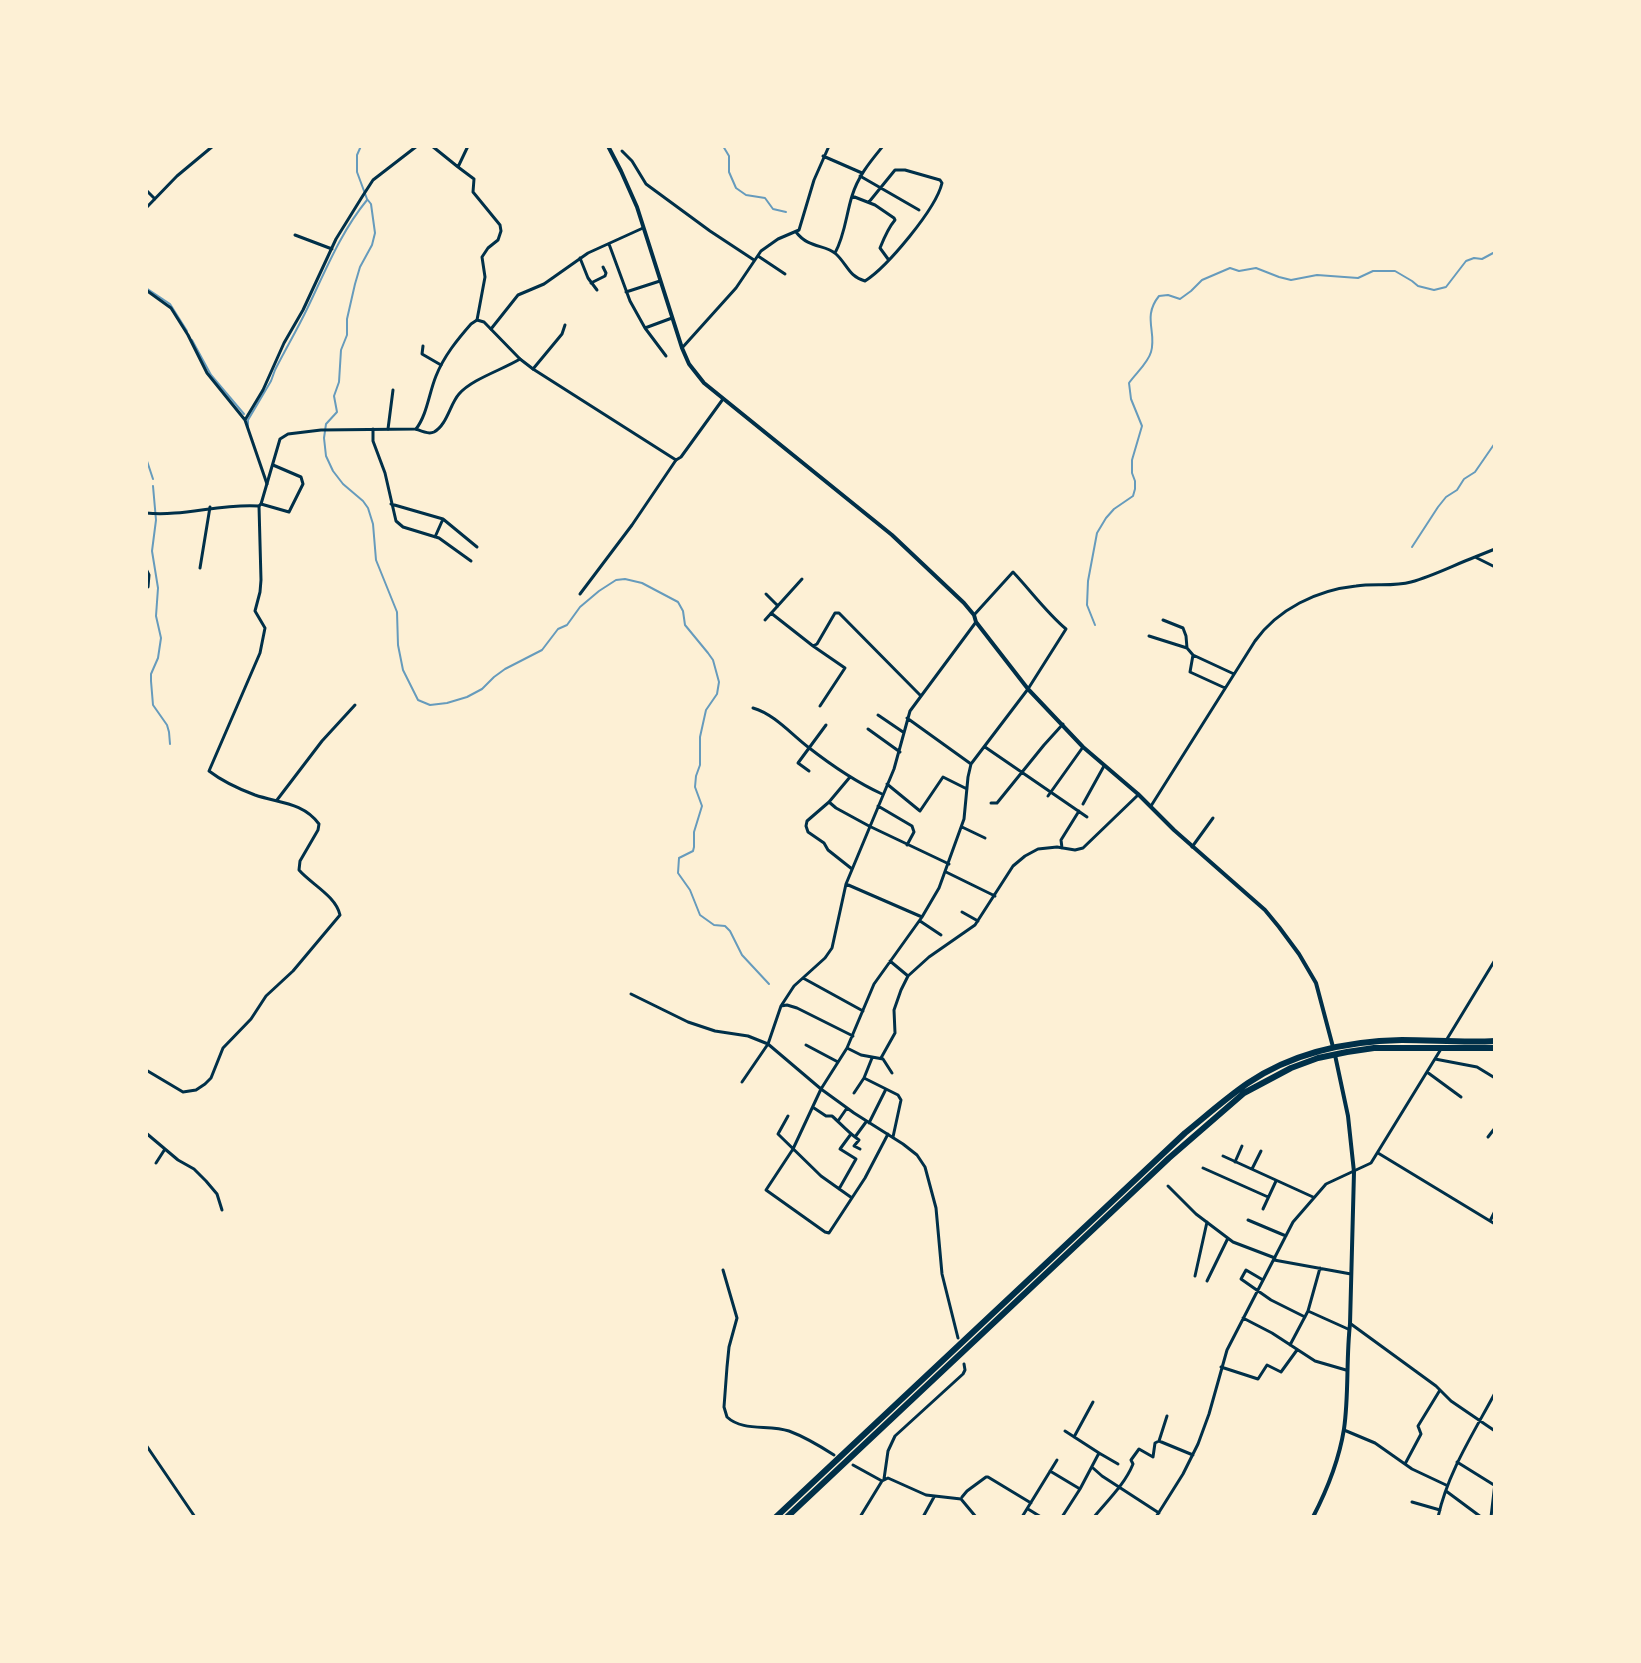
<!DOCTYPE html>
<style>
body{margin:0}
#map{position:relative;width:1641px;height:1663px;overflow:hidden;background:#fdf0d5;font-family:"Work Sans",sans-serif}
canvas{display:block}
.frame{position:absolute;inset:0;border:148px solid #fdf0d5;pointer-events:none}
</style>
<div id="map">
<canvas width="1641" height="1663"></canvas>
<div class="frame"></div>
</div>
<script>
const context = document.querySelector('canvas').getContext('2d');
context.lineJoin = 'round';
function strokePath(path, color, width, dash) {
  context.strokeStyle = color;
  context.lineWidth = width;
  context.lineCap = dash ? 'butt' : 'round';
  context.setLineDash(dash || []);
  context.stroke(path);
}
strokePath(new Path2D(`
 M361,146L357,155V172L367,199L371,204L375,233L372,245L360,267L355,284L347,319V335L341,350L339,382L334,396L337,412L326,424L324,438L326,456L333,471L343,484L363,501L368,508L373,524L376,560L397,612L398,645L403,670L418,700L430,705L447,703L467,697L482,689L494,677L505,669L542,650L558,629L567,625L580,607L599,591L616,580L625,579L642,583L678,602L683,611L685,625L708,653L713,660L719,682L717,694L706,710L700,737V765L696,776L695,787L702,806L694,832V847L693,851L679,858L678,873L690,890L700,915L714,925L725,926L730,931L742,955L769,984
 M723,146L729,156V172L736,188L746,195L765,198L773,209L786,212
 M146,288L170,304L187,331
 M192,340L211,375L244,414
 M248,427V420L271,381L275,370C285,350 297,330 307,309C325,272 340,233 367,200
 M146,458L153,479
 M153,486L156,520L152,551L158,588L156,616L161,638L158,658L151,674V681L153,705L167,725L169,732L170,744
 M1412,547L1438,507L1446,497L1457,490L1464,479L1475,472L1495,443
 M1095,625L1087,605L1088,581L1097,533L1106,518L1114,509L1133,496L1135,489V481L1132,473V460L1142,426L1131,399L1129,383C1136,373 1148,363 1151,352C1157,332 1142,317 1159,296L1168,295L1180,299L1191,291L1202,280L1230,268L1239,271L1256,268L1279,277L1291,280L1317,275L1358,278L1373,271H1395L1412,281L1418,286L1434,290L1446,287L1466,261L1474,258L1482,259L1495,252`), '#669bbc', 2);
strokePath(new Path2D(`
 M432,146L458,167
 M468,146L458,167L474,179L473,192L500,225L501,231L498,240L488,248L482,257L485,277L477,320
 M622,151L632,161L646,184L710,231L754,260
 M823,156L862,173
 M860,176L919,210
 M146,190L155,199
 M852,196L875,205L894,218L895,220C888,228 884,238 880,248L888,259
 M146,208L177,176L213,146
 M796,232C809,249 825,244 836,254C847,264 849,277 865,281C887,267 936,209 942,183L940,180L905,170H895L869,202
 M295,235L332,249
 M609,244L630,301L645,328L666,356
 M835,253C845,235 846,215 852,196C858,176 870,162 883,146
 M758,256L785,274
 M580,258L588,278L597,290
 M591,283L605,276L606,273L603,267
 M146,290L171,308L188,335L207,373L245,420L267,484
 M626,292L660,281
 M645,328L672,318
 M491,329L518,295L544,284L588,253L643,228
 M423,346L422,354L441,365
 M682,348L736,288L761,251L778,239L799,230L814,180L829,146
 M533,369L562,334L565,325
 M245,420L263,390L284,343L303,310L336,239L362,197L373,180L417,146
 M373,429V441L385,473L396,521L403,527L439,538L471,561
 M388,429L393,390
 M416,429C421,431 428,435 434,432C447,425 450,404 459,394C472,379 502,370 520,359
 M261,504L289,512L303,484L301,477L273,465
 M391,504L443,519L477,547
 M435,537L443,519
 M1475,557L1495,549
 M200,568L210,507
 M146,569L149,575L148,587
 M580,594L632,525L676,460
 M766,594L778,606
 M771,613L813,646L817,644L835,613H839L920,695
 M765,620L802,579
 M1163,620L1183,628L1186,636L1187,648
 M1149,636L1187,648L1193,655L1234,674
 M813,646L845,668L820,706
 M1193,655L1190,672L1225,688
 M753,708C774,714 791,734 808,747C831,765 856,782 882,794
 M878,715L903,732
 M907,718L971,764
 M868,729L900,752
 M985,747L1087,817
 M809,771L798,763L826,725
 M850,777L829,802L807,821L806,826L808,832L824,843L828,850L852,869
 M887,784L920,811L943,777L967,789
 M1048,796L1083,747
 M277,800L322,741L355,705
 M829,802L836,808L869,826L949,864
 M991,803H997L1044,745L1063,724
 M1083,804L1104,766
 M878,806L912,826L914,832L907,845
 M1151,806L1255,641C1278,609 1317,590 1356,586C1374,583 1393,587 1411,582C1433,576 1454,565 1475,557L1495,567
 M962,827L985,838
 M1192,847L1213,818
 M1062,848L1061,840L1079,811
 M946,872L995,896
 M846,884L922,917
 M962,912L978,921
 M920,921L941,935
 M890,961L908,976
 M803,978L863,1011
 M631,994L688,1022L715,1031L748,1036L768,1044L821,1089L854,1113L903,1144L917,1155L925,1167L936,1208L942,1274L958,1338
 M781,1006L794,986L825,958L832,948L846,884L894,769L910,711L976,622
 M1447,1039L1495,960
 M806,1045L838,1062
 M847,1048L861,1055L883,1059L892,1073
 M872,1058L864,1078L898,1095L901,1100L893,1137
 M881,1058L895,1033L894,1010L901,990L908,976L929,957L975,925L1013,866L1025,856L1038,849L1057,847L1075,850L1083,848L1138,795
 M1435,1059L1477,1067L1495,1078
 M146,1070L183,1092L196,1090L205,1084L211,1078L223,1048L251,1019L266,996L293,971L340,915C336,896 311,884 299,870L300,861L318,830L319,824C303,802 278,803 255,795C239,789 222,781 209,771L260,653L265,628L255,611L260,592L261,580L259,506
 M1427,1072L1461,1097
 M742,1082L768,1044L781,1006L787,1005L797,1008L853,1036
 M854,1093L864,1078
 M814,1108L826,1116H832C840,1123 846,1130 855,1137L866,1122
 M788,1116L778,1134L821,1176L852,1198
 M838,1121L847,1108
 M869,1123L886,1089
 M146,1133L178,1160L194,1169L206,1181L217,1194L222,1210
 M888,1134L865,1178L829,1233L825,1232L766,1190L793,1149L821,1089L847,1048L874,984L922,917L939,888L964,819L968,777L971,764L1028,689L1066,629C1046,612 1031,591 1013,572L974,615
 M855,1137L859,1140L854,1146L860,1149
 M1488,1137L1495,1128
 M1378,1153L1495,1224
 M1223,1156L1313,1197
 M1235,1162L1242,1146
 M156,1163L165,1149
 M1203,1168L1268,1197
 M1252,1169L1261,1151
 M1168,1186L1196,1214L1233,1242L1275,1258
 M839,1189L856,1159L840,1149L851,1134
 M1263,1209L1276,1181
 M1248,1220L1286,1236
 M1490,1221L1495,1211
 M1274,1260L1351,1274
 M723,1270L737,1318L729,1347L727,1367L724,1407L727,1417C743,1432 769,1424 789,1431C805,1437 820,1446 834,1455
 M1195,1276L1207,1222
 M1263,1280L1246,1270L1241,1279L1271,1300L1305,1317
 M1207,1281L1228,1238
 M1308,1311L1348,1329
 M1243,1318L1272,1333L1315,1361L1346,1370
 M1351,1324L1436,1386L1451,1401L1495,1431
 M1290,1345L1308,1311L1320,1268
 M1221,1367L1258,1379L1267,1365L1281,1372L1297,1350
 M1344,1430L1375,1443L1412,1469L1446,1485
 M1074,1437L1093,1402
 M1159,1441L1167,1416
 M1099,1453L1118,1464
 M1457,1462L1494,1485
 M1405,1464L1421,1434L1418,1426L1440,1390
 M853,1465L882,1481
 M1093,1468L1102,1476L1159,1513
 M1050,1471L1080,1489
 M884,1479L888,1451L895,1436L963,1374L965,1370L964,1364
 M1446,1491L1481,1517
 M962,1497L967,1491L986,1477H988L1031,1503
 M1412,1502L1440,1510
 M1028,1509L1041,1517
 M860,1517L882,1481L888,1478L926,1495L961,1499L976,1517
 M923,1517L934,1497
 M1022,1517L1057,1460
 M1062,1517L1080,1489L1099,1453L1065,1431
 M1094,1517C1108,1500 1125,1484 1133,1464L1131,1460L1139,1449L1153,1457L1155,1443L1159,1441L1193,1455
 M1156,1517L1183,1474L1198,1444L1209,1414L1227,1350L1293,1222L1326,1184L1371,1163L1441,1049
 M1438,1517C1448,1472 1473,1434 1495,1393
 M1491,1517L1495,1483`), '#003049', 3);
strokePath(new Path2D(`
 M146,513C183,517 221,503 259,506L261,504L280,439L288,434L321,430L416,429C427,415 429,393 436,376C444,356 457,340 471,324L477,320L484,322L520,359L533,369L676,460L681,457L723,399
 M146,1445L195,1517`), '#003049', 3);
strokePath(new Path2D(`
 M608,146L621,171L637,207L682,348L689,364L704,383L892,535L964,603L974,615L976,622L1028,689L1083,747L1138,794L1174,830L1265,910L1279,927L1299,954L1316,983L1333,1047
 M1313,1517C1327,1490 1339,1460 1344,1429C1349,1395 1346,1359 1350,1324L1354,1172L1348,1116L1335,1055`), '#003049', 4);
strokePath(new Path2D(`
 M776,1517L1185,1133C1206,1116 1226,1098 1248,1083C1294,1052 1348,1041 1402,1040C1433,1040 1464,1043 1495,1041
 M787,1517L1169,1158L1244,1093L1291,1068L1318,1058L1347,1052L1374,1048H1495`), '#003049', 6);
</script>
